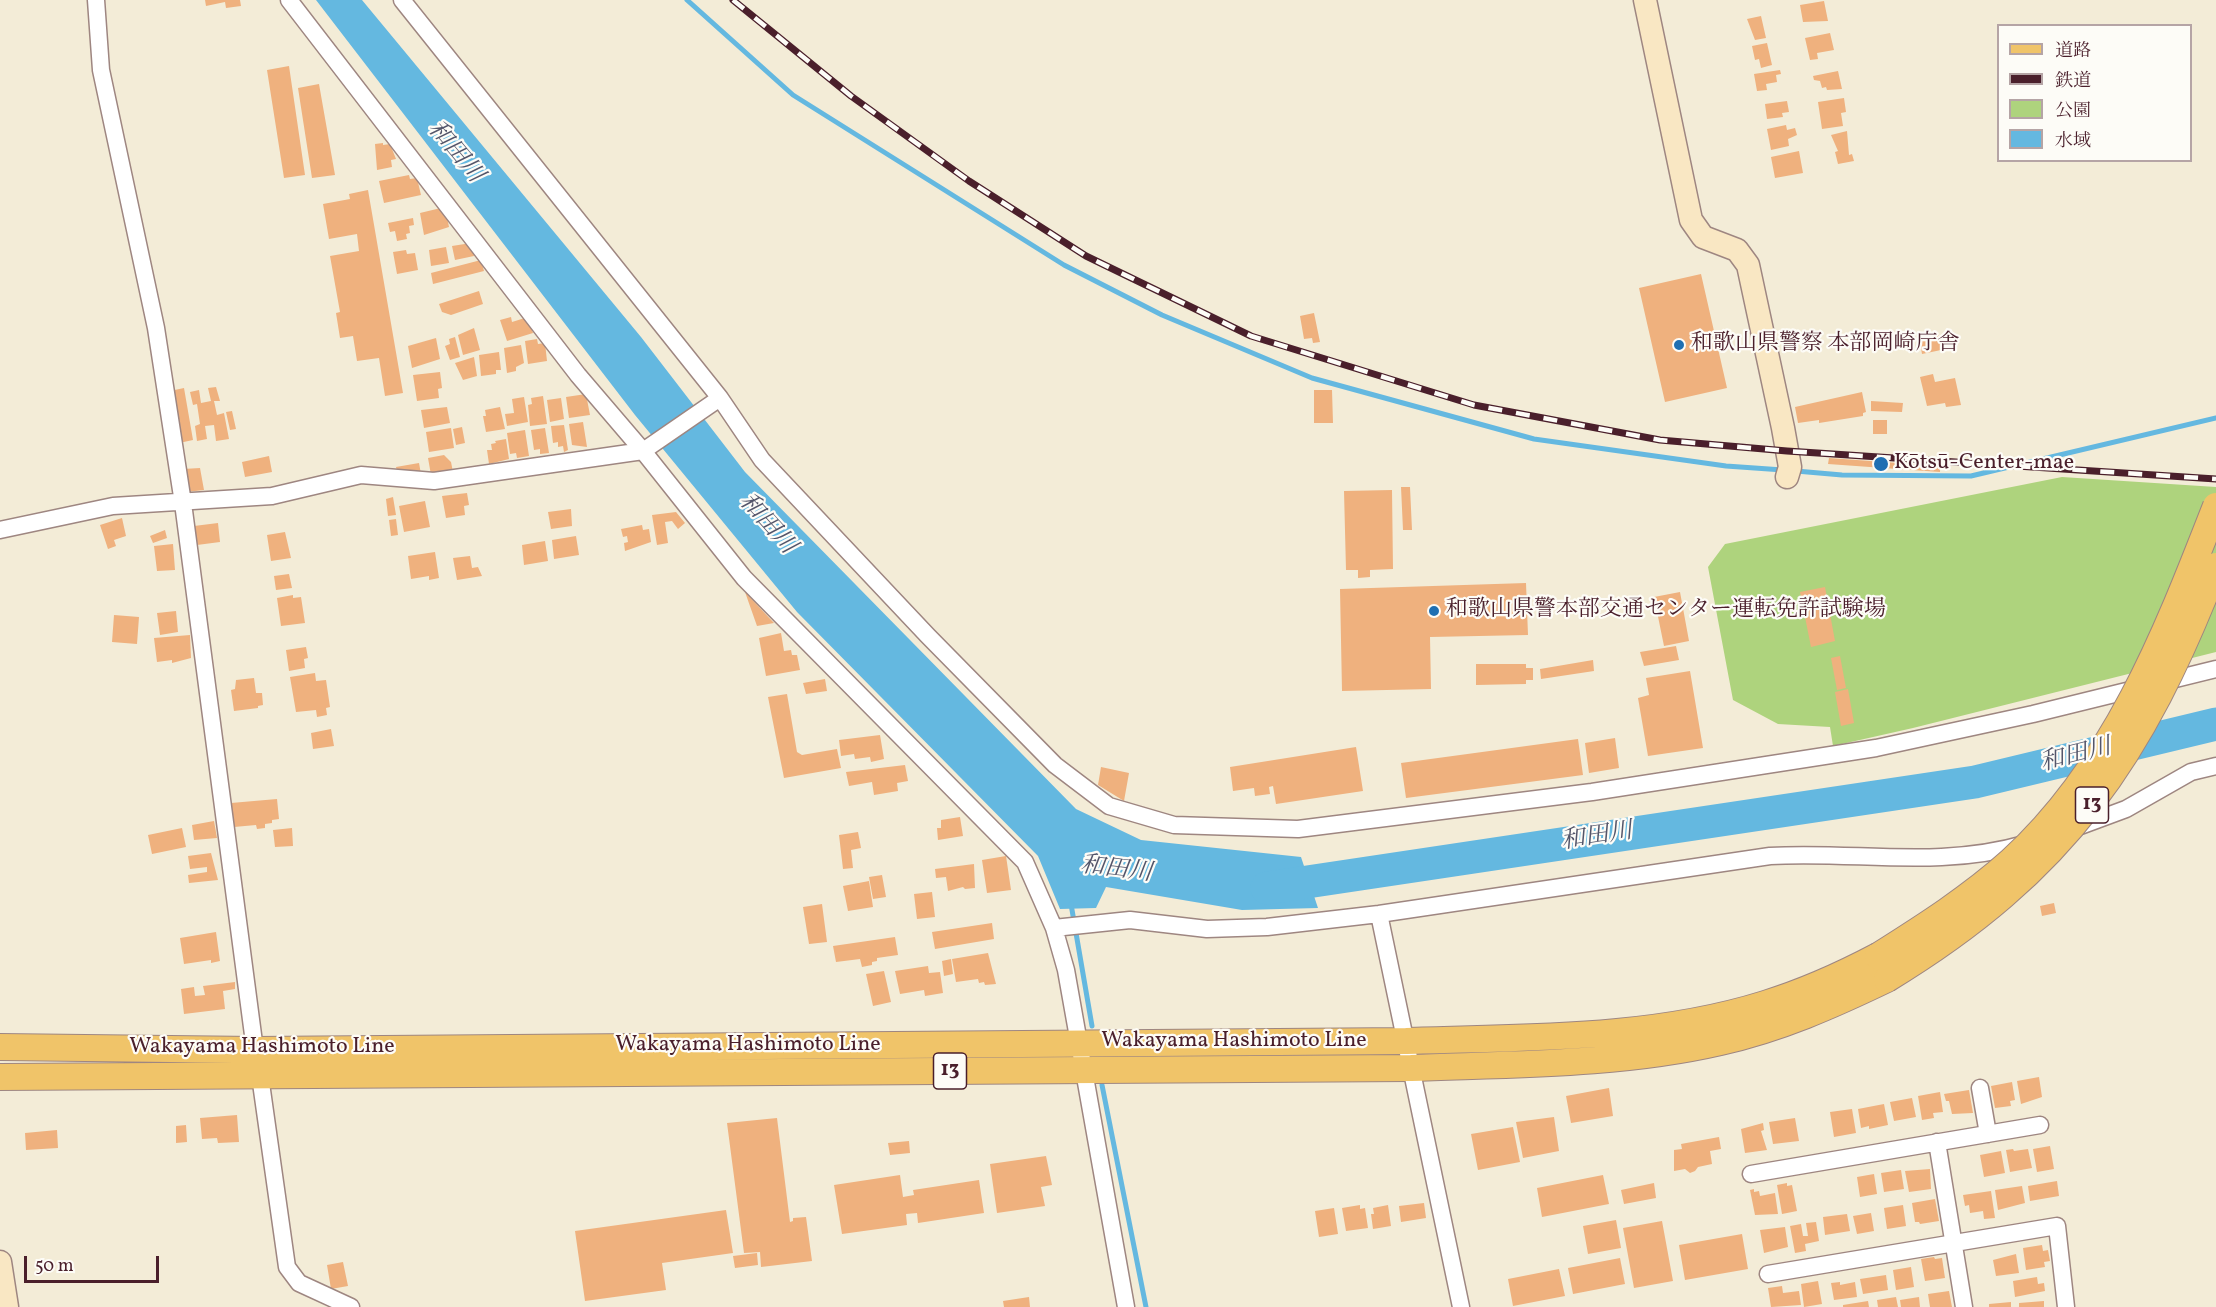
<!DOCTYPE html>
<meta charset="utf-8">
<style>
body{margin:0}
#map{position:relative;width:2216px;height:1307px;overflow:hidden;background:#f3ecd7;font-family:Vollkorn,"Noto Serif JP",serif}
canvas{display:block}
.legend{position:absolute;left:1997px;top:24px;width:195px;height:138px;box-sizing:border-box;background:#fdfcf7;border:2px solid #b5a4a5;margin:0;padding:8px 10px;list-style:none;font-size:18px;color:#4a1f2b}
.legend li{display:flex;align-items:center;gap:12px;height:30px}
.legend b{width:30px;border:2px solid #b5a4a5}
.scale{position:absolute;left:24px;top:1256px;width:135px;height:27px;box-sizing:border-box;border:3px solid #4a1f2b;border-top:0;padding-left:8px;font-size:18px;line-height:21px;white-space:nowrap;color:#4a1f2b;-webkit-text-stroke:4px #fdfcf7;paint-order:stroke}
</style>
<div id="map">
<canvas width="2216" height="1307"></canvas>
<ul class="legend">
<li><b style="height:8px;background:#f0c469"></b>道路</li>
<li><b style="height:8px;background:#4a1f2b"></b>鉄道</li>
<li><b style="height:16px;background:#aed37d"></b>公園</li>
<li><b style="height:16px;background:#64b8e0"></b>水域</li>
</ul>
<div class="scale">50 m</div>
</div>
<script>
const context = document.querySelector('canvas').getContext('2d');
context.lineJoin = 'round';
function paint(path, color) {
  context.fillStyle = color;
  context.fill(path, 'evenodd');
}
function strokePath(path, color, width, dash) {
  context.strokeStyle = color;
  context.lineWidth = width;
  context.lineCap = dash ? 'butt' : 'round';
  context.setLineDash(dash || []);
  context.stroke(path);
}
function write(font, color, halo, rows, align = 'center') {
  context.font = font + ' Vollkorn,"Noto Serif JP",serif';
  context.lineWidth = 4.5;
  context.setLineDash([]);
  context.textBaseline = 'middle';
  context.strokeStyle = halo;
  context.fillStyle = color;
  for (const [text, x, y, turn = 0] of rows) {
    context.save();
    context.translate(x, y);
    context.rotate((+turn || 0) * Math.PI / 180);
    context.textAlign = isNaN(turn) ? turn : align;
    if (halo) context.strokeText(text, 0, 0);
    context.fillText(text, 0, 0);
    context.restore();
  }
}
paint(new Path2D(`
 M2062,477L2216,487V652L1913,728L1833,746L1830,727L1778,724L1733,700L1708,567L1725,544Z`), '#aed37d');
paint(new Path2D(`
 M316,0H362L641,337L745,472L1076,809L1141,840L1301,857L1318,908L1242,910L1106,887L1096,908L1060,909L1038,856L797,612L635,415Z`), '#64b8e0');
strokePath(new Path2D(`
 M687,0L793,95L1064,265L1162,315L1312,378L1534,439L1726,466L1783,470
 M1796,471L1842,475L1971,476L2216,418
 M1071,904L1092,1026
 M1102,1085L1146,1307`), '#64b8e0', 5);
strokePath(new Path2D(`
 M1267,888L1975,782L2216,724`), '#64b8e0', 33);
paint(new Path2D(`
 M205,0H240L241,6L226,8L225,2L206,6Z
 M1824,1L1828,21L1803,22L1800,5Z
 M1761,16L1766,38L1755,40L1747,19Z
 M1830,33L1834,50L1817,53L1818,59L1810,60L1805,38Z
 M1767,43L1772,65L1761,68L1759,59L1755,60L1752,46Z
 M289,66L305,175L284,178L267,70Z
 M1780,70L1781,74L1776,75L1777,82L1766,84L1767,90L1757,91L1754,74Z
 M1838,71L1842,89L1827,90L1826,87L1822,88L1820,81L1814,80L1813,76Z
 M319,84L335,175L312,178L298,88Z
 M1844,98L1846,112L1841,113L1843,126L1822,129L1818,102Z
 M1787,101L1789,112L1782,113L1783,117L1767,119L1765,104Z
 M1786,125L1787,130L1795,128L1797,135L1788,139L1789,146L1771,150L1767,129Z
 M1847,131L1849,155L1852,154L1854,161L1838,164L1835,152L1838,151L1831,135Z
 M383,143V145L390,144L396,159L391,160L392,167L377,170L375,144Z
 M1799,151L1803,173L1775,178L1771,157Z
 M409,175L410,179L417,178L421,195L384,203L379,181Z
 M368,190L403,393L385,396L379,358L357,361L353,336L340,338L336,313L340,312L330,256L359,251L357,234L329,239L323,204L350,199L349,194Z
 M445,207L449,227L424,235L420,213Z
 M413,218L414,225L409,226L410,233L406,234L407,239L397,241L395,231L390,232L388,223Z
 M471,243L474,256L455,260L452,246Z
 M446,247L449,263L431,266L429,250Z
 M406,250L407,254L415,253L418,270L397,274L393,252Z
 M481,260L484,271L433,284L431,273Z
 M1701,274L1727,388L1665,402L1639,288Z
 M479,291L483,304L451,315L442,312L439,304Z
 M1314,313L1320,342L1313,343L1312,338L1304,339L1300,316Z
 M511,317L512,322L528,317L533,333L507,341L500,320Z
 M474,328L480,350L463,355L458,335Z
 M1938,333L1941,350L1922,354L1919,337Z
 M455,337L460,357L450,360L445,346L450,344L449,339Z
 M436,338L440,359L412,368L408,346Z
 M537,339L538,344L545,343L547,361L528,364L525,341Z
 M521,345L524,363L516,367V371L507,373L504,348Z
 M499,352L501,370H496V374L481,376L479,355Z
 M474,357L477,376L463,380L455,363Z
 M440,372L442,388L438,389L439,398L417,401L413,375Z
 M1933,374L1935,382L1955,378L1961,405L1946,407L1945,403L1927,406L1920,377Z
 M216,387L220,401H214L217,415L224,413L229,439L216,441L214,425L205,426L207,439L197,441L195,426L200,424L197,404L193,405L190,392L199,390L201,403L211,401L208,388Z
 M184,388L193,440L179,443L170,391Z
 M1314,390H1332L1333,423H1314Z
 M1862,392L1866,412L1863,413V416L1819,423V420L1798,423L1795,407Z
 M586,394L590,415L569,418L566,397Z
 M543,396L547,424L530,426L528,405L532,404L531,398Z
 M524,397L528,422L507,426L505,414L514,413L512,399Z
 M561,398L564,419L550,422L547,400Z
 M1871,401L1903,403L1902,412L1871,411Z
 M447,407L450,423L424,428L421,410Z
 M500,407L505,429L486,432L483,416H486L485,410Z
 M232,411L236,429L230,430L226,412Z
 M1873,420H1887V434H1873Z
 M583,422L587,447L572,445L569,424Z
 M564,425L568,450L564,452L563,446L558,447V442L553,443L551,426Z
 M462,427L465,443L456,445L453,429Z
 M451,428L454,448L429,452L426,432Z
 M545,428L549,453L540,454V449L534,450L531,430Z
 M525,430L529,456L517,458L516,453L510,454L507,433Z
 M506,439L509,459L489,464L487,450H492L491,444L496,443L495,441Z
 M444,455L451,462L453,472L431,475L428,458Z
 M269,456L272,472L245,477L242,462Z
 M1829,458L1940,466V472L1828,464Z
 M419,463L421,474L398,475L396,467Z
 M200,468L204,490L186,492L183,469Z
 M1401,487H1410L1412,530H1403Z
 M1392,490L1393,569L1370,570V577L1358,578V570H1346L1344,491Z
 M467,493L469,505L464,506L465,515L446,518L442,496Z
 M393,497L396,515L388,516L386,499Z
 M425,501L430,527L404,532L399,506Z
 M571,509L572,526L551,529L548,512Z
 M676,512L685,523L678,529L672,521L665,522L668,543L657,545L652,515Z
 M122,518L126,536L114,540L116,546L108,549L100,525Z
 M396,519L398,535L391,536L389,520Z
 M218,523L220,542L197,545L194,526Z
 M642,525L643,530L649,529L651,542L625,551L624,543L628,542L627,536L623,537L621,529Z
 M165,530L167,538L153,543L150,536Z
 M285,532L291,558L271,561L267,535Z
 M576,536L579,555L554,559L552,540Z
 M545,541L548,561L524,565L522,545Z
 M173,544L175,570L157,571L154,546Z
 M435,552L439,578L429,580V576L411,579L408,556Z
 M470,556L472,568L478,567L482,576L457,580L453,558Z
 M289,574L292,588L276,590L274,576Z
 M1526,583L1528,635L1430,637L1431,689L1342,691L1340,589Z
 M1825,587L1835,641L1811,647L1800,592Z
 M745,592L774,623L757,626Z
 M1680,592L1689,641L1664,646L1654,597Z
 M293,595V598L301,597L305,623L281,626L277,598Z
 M176,611L178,632L160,635L157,613Z
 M114,615L139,617L137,644L112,642Z
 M781,633L784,651L791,650L792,655H797L800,670L766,676L759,638Z
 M190,635L191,658L172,663V660L157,662L154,638Z
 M1676,646L1679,660L1644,666L1640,652Z
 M306,647L308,658L304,659L305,668L289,671L286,650Z
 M1840,656L1846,688L1837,690L1831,658Z
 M1593,660L1594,671L1541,679L1540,669Z
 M1476,664H1526V668H1533V680H1526V684L1476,685Z
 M1690,671L1703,748L1648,756L1638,698L1649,695L1646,678Z
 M315,673L316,681L326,680L330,707L326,708L327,715L317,717L316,710L296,712L290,677Z
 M254,678L256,693H262L263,705L258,706V708L234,711L231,690L235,689L236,680Z
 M825,679L827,691L806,694L803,683Z
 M1848,689L1854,723L1841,726L1835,692Z
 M787,694L797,752L802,755L837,749L841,768L784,778L768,697Z
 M331,729L334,746L313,749L311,733Z
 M880,735L884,759L871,762L870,757L855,759L854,754L841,756L839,740Z
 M1615,738L1619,768L1589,773L1585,743Z
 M1578,739L1583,775L1406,798L1401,763Z
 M1356,747L1363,791L1276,804L1273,786L1269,787L1270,794L1255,796L1254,788L1233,791L1230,767Z
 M905,765L908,781L897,783L898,791L874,795L872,782L849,786L846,772Z
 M1101,767L1129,773L1124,801L1098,785Z
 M277,799L279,819L272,820V823L265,824V828L257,829L256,825L234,827L231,803Z
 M960,817L963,836L938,840L937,828H941V820Z
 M214,821L217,838L194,840L192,825Z
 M182,828L186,847L152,854L148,835Z
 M292,828L293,846L275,847L273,830Z
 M858,832L861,848L851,850L853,868L843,869L839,835Z
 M211,853L218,880L189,883L188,875L207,872V867L190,869L188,856Z
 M1006,856L1011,890L987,893L982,860Z
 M974,864L975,888L965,889L963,887L948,891L946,877L936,878L935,869Z
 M882,875L886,897L873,899L869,877Z
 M869,881L873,907L848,911L843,886Z
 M932,892L935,917L917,919L914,894Z
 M2054,903L2056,913L2042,916L2040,906Z
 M822,904L827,942L809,944L803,907Z
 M992,923L994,939L935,949L932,932Z
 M216,932L220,961L211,963V960L184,964L180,938Z
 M895,937L898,955L877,958V961L872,962V965L862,967L860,959L836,962L833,946Z
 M988,953L996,984L985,985L984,982L979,983L978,979L956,982L952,959Z
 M951,959L953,974L944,976L942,961Z
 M928,966L929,973L940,972L943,993L925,996L924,990L900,994L895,971Z
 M884,971L891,1002L873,1006L866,974Z
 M235,982V989L223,991L225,1009L184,1014L181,989L194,987L195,996L205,995L203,986Z
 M2039,1077L2042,1097L2021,1104L2017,1081Z
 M2012,1082L2015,1100L2010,1101L2011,1106L1995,1108L1991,1086Z
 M1609,1088L1613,1116L1571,1123L1566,1096Z
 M1969,1090L1973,1113L1952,1114L1949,1101H1946L1944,1094Z
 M1940,1092L1943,1112L1933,1113L1934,1118L1922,1120L1918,1096Z
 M1912,1098L1916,1117L1894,1121L1890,1102Z
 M1884,1104L1888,1125L1869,1129V1126L1861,1128L1858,1109Z
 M1852,1109L1856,1133L1834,1137L1830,1112Z
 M237,1115L239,1142L218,1143L217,1138L202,1139L200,1118Z
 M1554,1117L1559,1151L1523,1158L1516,1122Z
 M777,1118L790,1222L793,1221V1218L806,1217L812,1261L761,1267L760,1252L744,1253L727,1123Z
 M1795,1118L1799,1141L1773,1144L1769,1122Z
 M1763,1123L1764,1130L1761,1131L1767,1150L1745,1153L1741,1129Z
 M186,1125L187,1142L176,1143V1126Z
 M1513,1127L1520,1162L1478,1170L1471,1134Z
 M57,1130L58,1148L26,1150L25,1133Z
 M1719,1137L1721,1149L1710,1151L1712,1164L1698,1167L1695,1171L1690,1173L1685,1169L1674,1171V1150L1682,1149L1681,1144Z
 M909,1141L910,1153L890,1155L888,1143Z
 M2050,1146L2054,1169L2037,1172L2033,1149Z
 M2013,1149L2014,1151L2028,1149L2032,1168L2010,1172L2006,1150Z
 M2001,1151L2005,1173L1984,1177L1980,1155Z
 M1046,1156L1052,1185L1041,1187L1045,1206L997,1213L990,1164Z
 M1930,1169L1931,1189L1909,1192L1905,1171Z
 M1901,1170L1904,1189L1884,1192L1881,1173Z
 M1874,1174L1877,1194L1860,1197L1857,1177Z
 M900,1175L903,1197L914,1195L913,1190L979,1180L984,1213L918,1223L917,1213L906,1214L907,1225L842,1234L834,1185Z
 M1603,1175L1609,1204L1542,1217L1537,1188Z
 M2057,1181L2059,1196L2030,1201L2028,1186Z
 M1654,1183L1656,1198L1624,1204L1621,1190Z
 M1787,1183V1186L1792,1185L1797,1211L1782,1214L1777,1185Z
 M2022,1186L2025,1203L1998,1210L1995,1190Z
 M1754,1189V1192L1759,1191L1760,1196L1775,1193L1778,1214L1755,1215L1750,1190Z
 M1991,1191L1995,1218L1984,1219L1983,1211L1970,1213L1969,1205L1965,1206L1963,1195Z
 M1935,1199L1939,1221L1920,1224L1919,1222H1915L1912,1203Z
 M1424,1203L1426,1218L1401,1222L1399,1206Z
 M1360,1205V1209L1365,1208L1368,1228L1346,1231L1342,1208Z
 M1388,1205L1391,1226L1373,1229L1371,1214H1374L1373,1208Z
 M1903,1205L1906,1226L1887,1229L1884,1208Z
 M1334,1208L1338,1234L1319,1237L1315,1211Z
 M726,1210L733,1253L662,1263L666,1290L585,1301L575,1231Z
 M1871,1213L1874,1231L1857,1234L1853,1216Z
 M1847,1214L1850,1231L1825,1235L1823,1217Z
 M1616,1220L1621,1248L1588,1254L1583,1226Z
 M1662,1221L1673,1281L1634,1288L1623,1228Z
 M1816,1222L1819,1241L1805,1244L1806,1251L1795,1253L1790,1226L1801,1224L1803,1236H1808L1806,1223Z
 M1785,1227L1788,1247L1764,1253L1760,1230Z
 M1742,1234L1748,1269L1685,1280L1679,1245Z
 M2042,1245L2043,1251L2048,1250L2050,1261L2044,1262L2045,1267L2026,1270L2023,1248Z
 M757,1253L758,1265L735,1268L733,1256Z
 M2016,1254L2019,1273L1996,1276L1993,1260Z
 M1934,1257L1935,1259L1942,1258L1945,1278L1925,1281L1921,1259Z
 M1620,1258L1625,1284L1573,1294L1568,1268Z
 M343,1262L348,1286L331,1289L327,1265Z
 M1911,1267L1914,1287L1896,1290L1893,1270Z
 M1559,1269L1565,1296L1513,1306L1508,1279Z
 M1886,1275L1888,1290L1863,1294L1860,1279Z
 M2037,1277L2038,1284L2044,1283L2045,1291L2015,1297L2013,1281Z
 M1818,1281L1822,1304L1804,1307L1801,1284Z
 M1840,1282V1285L1855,1282L1857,1297L1834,1300L1831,1283Z
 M1782,1286L1783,1293L1799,1291L1801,1305L1771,1307L1768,1288Z
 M1949,1291L1952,1307H1930L1928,1294Z
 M1029,1297L1030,1307H1004L1003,1301Z
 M1896,1297L1898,1307H1878L1877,1300Z
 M1919,1297L1920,1307H1901L1900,1300Z
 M1868,1301L1869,1307H1843V1305Z
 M2044,1301V1307H2019V1303Z
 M2011,1302V1307H1989V1304Z`), '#efb17e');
const street = new Path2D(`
 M96,0L101,70L156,328L183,503L255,1050
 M289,0L578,375L643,451L744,578L1025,862L1054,928L1066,970L1126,1307
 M402,0L720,398
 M0,530L113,506L272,496L361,475L434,481L643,451L720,398L762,460L928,636L1055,765L1109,806L1174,825L1298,829L1592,792L1876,748L2033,714L2216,669
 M2072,829L2126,809L2191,772L2216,766
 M1379,914L1461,1307
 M1054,928L1130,920L1207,929L1267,927L1379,914L1770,856C1857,851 1938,869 2025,844
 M260,1076L287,1267L299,1283L351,1307
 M1980,1088L1988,1134
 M1937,1142L1964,1307
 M1751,1174L2040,1125
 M1768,1274L2057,1226L2066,1307`);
const secondary = new Path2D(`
 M1645,0L1691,220L1703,237L1737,250L1748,265L1783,428L1790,467L1787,477
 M0,1262L7,1307`);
const primary = new Path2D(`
 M0,1047L255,1050L1406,1041C1524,1037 1650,1040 1765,1004C1804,992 1842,975 1878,956
 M0,1077L1411,1068C1514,1064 1620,1065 1720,1042C1779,1029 1833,1005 1887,979`);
strokePath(street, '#9e8681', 19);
strokePath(secondary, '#9e8681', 25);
strokePath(primary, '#9e8681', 28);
strokePath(street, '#fff', 16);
strokePath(secondary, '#f9e7c3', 22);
strokePath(primary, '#f0c469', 26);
const rail = new Path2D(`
 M733,0L851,96L969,181L1086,256L1251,336L1474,405L1660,440L1787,451L2216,479`);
strokePath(rail, '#4a1f2b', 7);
strokePath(rail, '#fdfcf7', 4.5, [14]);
const primaryBridge = new Path2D(`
 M1878,956C1924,927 1971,897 2011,861C2115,766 2166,634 2216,506
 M1887,979C2065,871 2142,757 2216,566`);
strokePath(primaryBridge, '#9e8681', 28, []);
strokePath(primaryBridge, '#f0c469', 26);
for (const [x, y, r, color] of [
 [1679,345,6,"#1f6fb2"],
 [1881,464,8,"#1f6fb2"],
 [1434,611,6,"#1f6fb2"]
]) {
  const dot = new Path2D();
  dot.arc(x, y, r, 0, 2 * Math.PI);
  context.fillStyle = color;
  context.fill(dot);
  strokePath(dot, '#fdfcf7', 2);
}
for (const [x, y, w] of [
 [2092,805,33],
 [950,1071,33]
]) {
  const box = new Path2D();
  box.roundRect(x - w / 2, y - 18, w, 36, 4.5);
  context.fillStyle = '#fdfcf7';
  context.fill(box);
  strokePath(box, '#4a1f2b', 1.5);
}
write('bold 21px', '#4a1f2b', null, [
 ["13",2092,805],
 ["13",950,1071]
]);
write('22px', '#4a1f2b', '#fdfcf7', [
 ["和歌山県警察 本部岡崎庁舎",1691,345],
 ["Kōtsū-Center-mae",1894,464],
 ["和歌山県警本部交通センター運転免許試験場",1446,611]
], 'left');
write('22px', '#4a1f2b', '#fdfcf7', [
 ["Wakayama Hashimoto Line",1234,1042],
 ["Wakayama Hashimoto Line",748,1046],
 ["Wakayama Hashimoto Line",262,1048]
]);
write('italic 24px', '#53556a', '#fdfcf7', [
 ["和田川",454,153,50],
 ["和田川",766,525,48],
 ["和田川",2076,757,-14],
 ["和田川",1597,838,-9],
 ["和田川",1116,871,7]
]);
</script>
